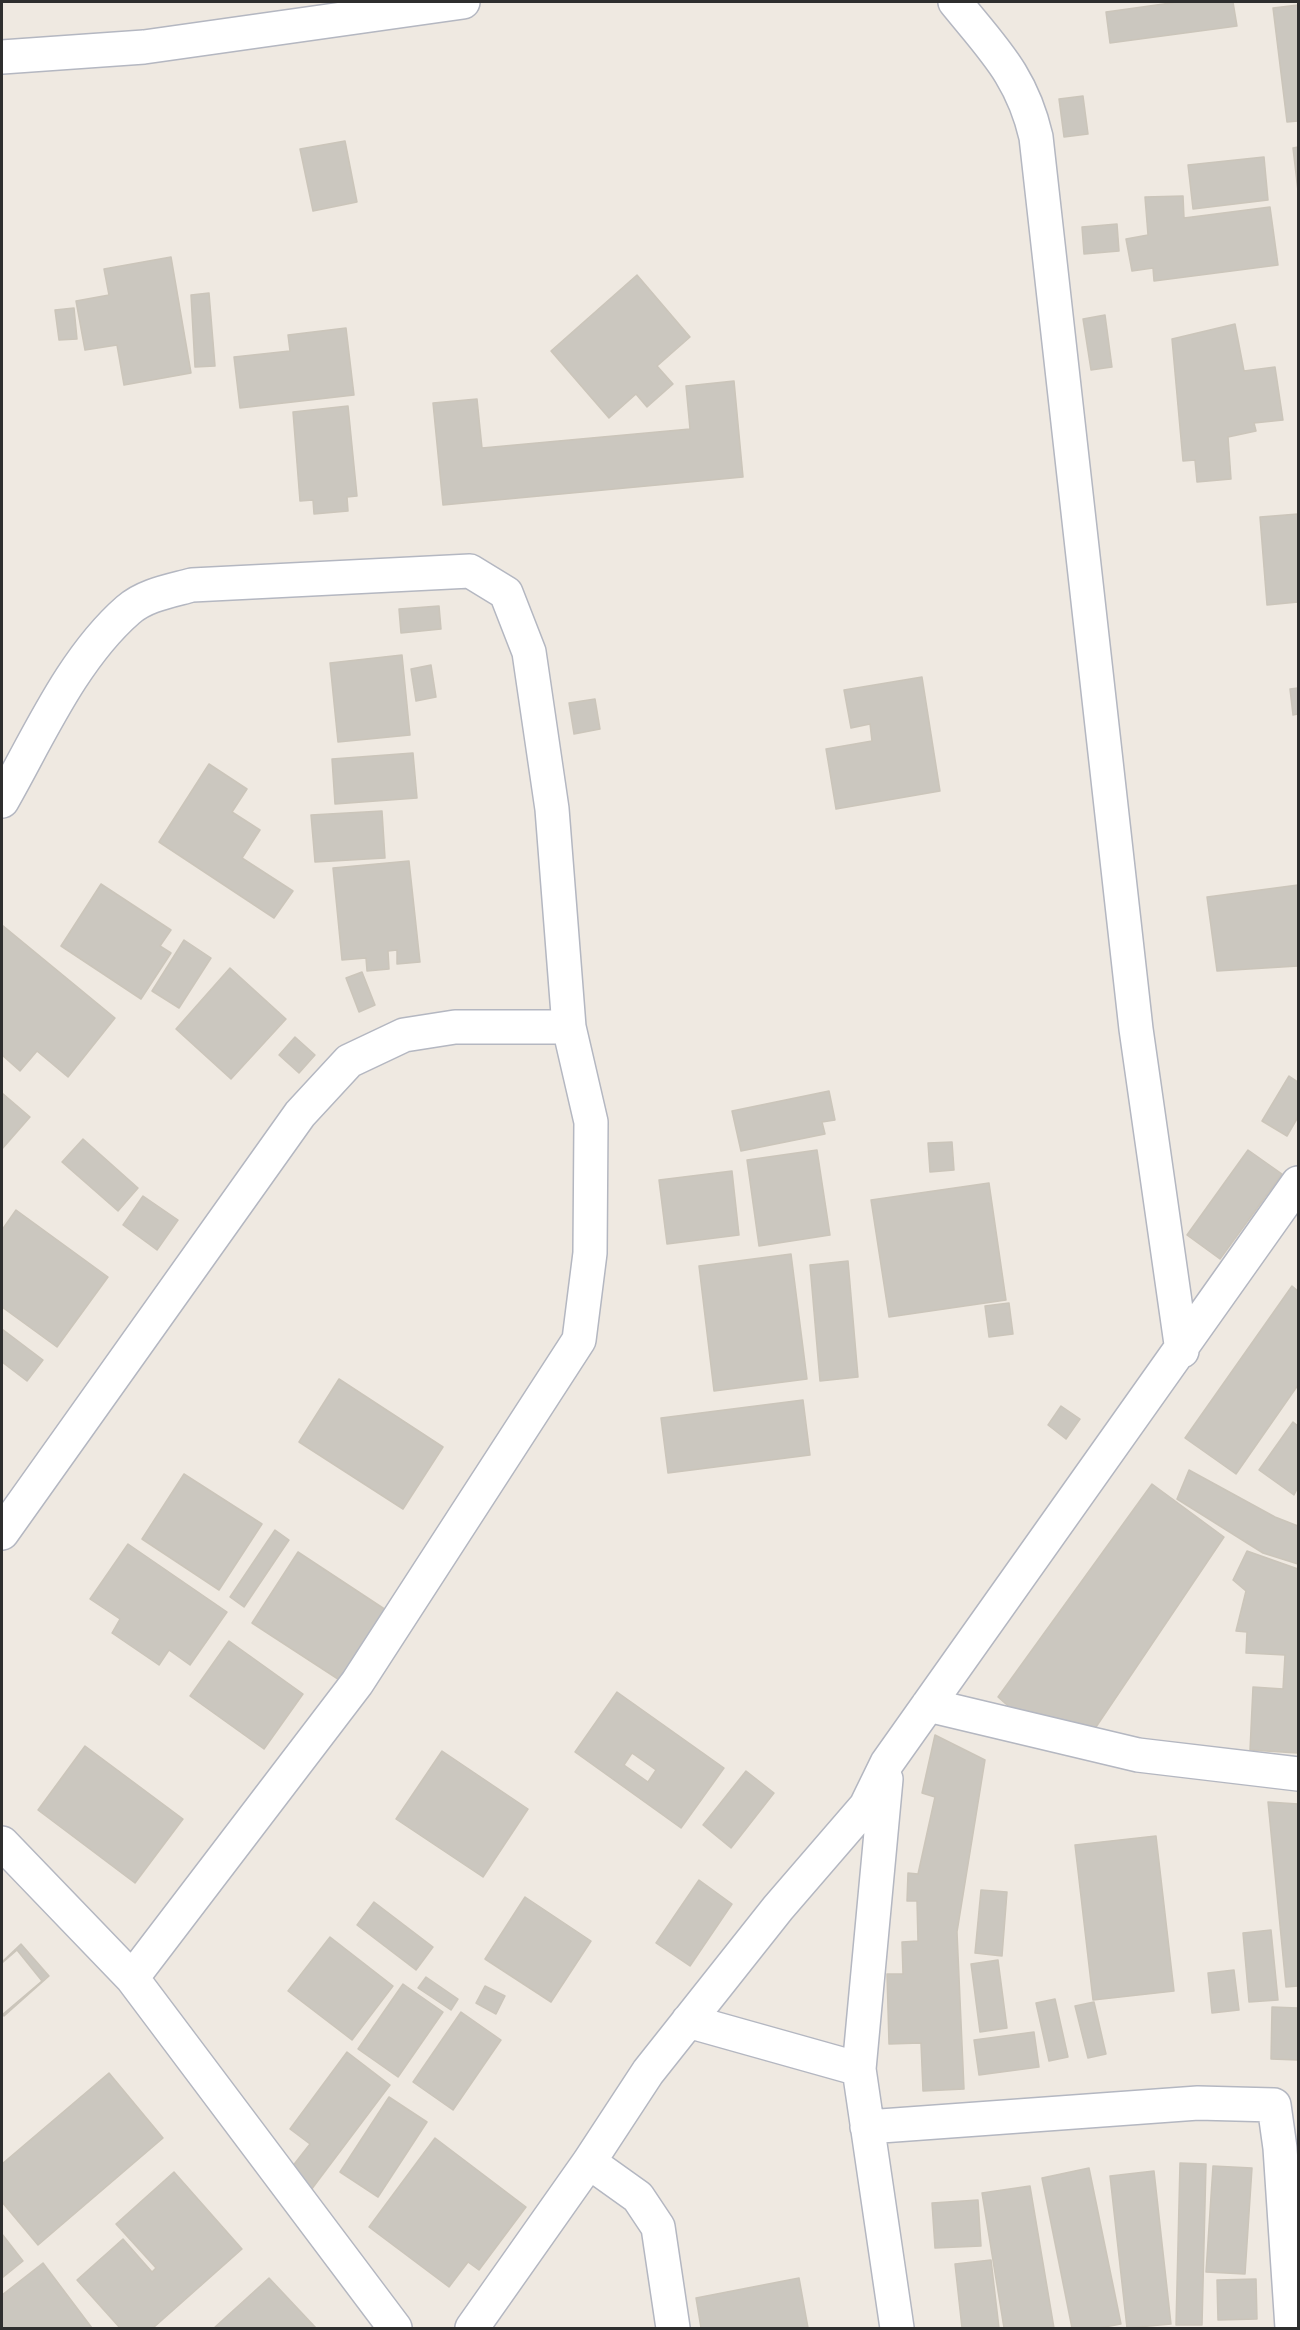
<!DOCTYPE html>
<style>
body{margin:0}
#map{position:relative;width:1300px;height:2330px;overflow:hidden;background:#efe9e1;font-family:Overpass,sans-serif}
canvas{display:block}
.frame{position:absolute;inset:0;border:3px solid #2e2e2e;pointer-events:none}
</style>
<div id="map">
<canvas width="1300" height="2330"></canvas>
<div class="frame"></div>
</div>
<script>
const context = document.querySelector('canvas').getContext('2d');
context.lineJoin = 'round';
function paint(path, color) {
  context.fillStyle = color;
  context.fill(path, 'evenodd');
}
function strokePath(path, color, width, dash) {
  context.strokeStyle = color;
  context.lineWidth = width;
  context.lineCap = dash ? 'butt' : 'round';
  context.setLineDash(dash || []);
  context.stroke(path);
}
const building = new Path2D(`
 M1178,2H1233L1237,26L1110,43L1106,12Z
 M1298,5V121L1287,122L1273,8Z
 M1083,96L1088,134L1064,137L1059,99Z
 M345,141L357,202L313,211L300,149Z
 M1298,147V191L1293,148Z
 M1264,157L1268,200L1193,209L1188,165Z
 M1183,196L1184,218L1270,207L1278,265L1154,281L1153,268L1132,271L1126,239L1148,235L1145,197Z
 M1117,224L1119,251L1084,254L1082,227Z
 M171,257L191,373L124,385L117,345L85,350L76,301L109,295L104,269Z
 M637,275L690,337L657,366L673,384L647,407L636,394L609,418L551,351Z
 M209,293L215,366L195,367L191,295Z
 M74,308L77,339L59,340L55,310Z
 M1105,315L1112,367L1091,370L1083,319Z
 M1235,324L1244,371L1275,367L1283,420L1254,423L1256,431L1228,437L1231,479L1197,482L1195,460L1183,461L1172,339Z
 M346,328L354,395L240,408L234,357L290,351L288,335Z
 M734,381L743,477L443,505L433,403L477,399L482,448L690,429L686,386Z
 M348,406L357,496L347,497L348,511L314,514L313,500L300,501L293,412Z
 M1298,514V602L1267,605L1260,517Z
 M439,606L441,629L401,633L399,609Z
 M402,655L410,735L338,742L330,663Z
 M431,665L436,697L416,701L411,669Z
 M922,677L940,791L836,809L826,749L872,741L870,724L851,728L844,690Z
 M1298,688V714L1293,715L1290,689Z
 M595,699L600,729L574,734L569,703Z
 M413,753L417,798L335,804L332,759Z
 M209,764L247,789L232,812L260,830L242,858L293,891L274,918L159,842Z
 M382,811L385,858L315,862L311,815Z
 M409,861L420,962L397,964V950L388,951L389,969L367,971L366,958L342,960L333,868Z
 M101,884L171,930L160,946L171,953L141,999L61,946Z
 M1298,885V966L1217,971L1207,897Z
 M2,925L115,1018L68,1077L37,1051L20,1071L2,1055Z
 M184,940L211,958L179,1008L152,991Z
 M230,968L286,1019L231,1079L176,1029Z
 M362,972L375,1005L359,1012L346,978Z
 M295,1037L315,1055L299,1073L279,1055Z
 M1289,1076L1298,1082V1117L1287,1136L1262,1121Z
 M829,1091L835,1120L822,1122L825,1134L741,1151L732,1111Z
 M2,1093L30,1117L2,1149Z
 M83,1139L138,1188L118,1211L62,1162Z
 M952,1142L954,1170L930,1172L928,1143Z
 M817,1150L830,1235L759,1246L747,1160Z
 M1248,1150L1282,1174L1220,1259L1187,1235Z
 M732,1171L739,1235L667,1244L659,1180Z
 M989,1183L1006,1300L889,1317L871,1200Z
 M143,1196L178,1220L157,1250L123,1225Z
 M16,1210L108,1277L57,1347L2,1307V1230Z
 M791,1254L807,1379L714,1391L699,1266Z
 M848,1261L858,1377L820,1381L810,1265Z
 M1292,1286L1298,1291V1385L1236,1474L1185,1438Z
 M1009,1303L1013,1334L989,1337L985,1306Z
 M2,1329L43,1360L27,1381L2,1362Z
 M339,1379L443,1447L403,1509L299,1442Z
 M803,1400L810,1455L668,1473L661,1418Z
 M1061,1406L1080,1419L1066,1439L1048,1425Z
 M1293,1422L1298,1426V1487L1294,1495L1259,1470Z
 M1189,1470L1275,1517L1298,1526V1564L1263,1553L1177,1499Z
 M184,1474L262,1524L219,1590L142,1539Z
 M1152,1484L1224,1537L1094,1730L1031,1726L998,1697Z
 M275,1530L289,1540L244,1607L230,1597Z
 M128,1544L227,1612L190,1665L169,1650L159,1665L112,1633L120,1619L90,1599Z
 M1247,1551L1298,1569V1753L1250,1750L1253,1687L1283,1689L1285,1655L1246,1653L1247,1632L1236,1631L1246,1591L1233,1580Z
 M298,1552L386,1610L341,1681L252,1623Z
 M229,1641L303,1694L264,1749L190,1696Z
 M617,1692L724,1768L681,1828L575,1752ZM632,1753L656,1770L648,1782L624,1765Z
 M935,1735L985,1760L957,1932L964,2089L923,2091L921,2043L889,2044L887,1974H903L902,1942L918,1941L917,1901H907L908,1873L918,1874L935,1797L922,1793Z
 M85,1746L183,1819L135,1883L38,1810Z
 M442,1751L528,1809L483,1877L396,1819Z
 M746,1771L774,1793L731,1848L703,1825Z
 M1268,1802L1298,1804V1986L1286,1987Z
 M1156,1836L1174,1991L1093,2000L1075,1845Z
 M699,1880L732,1904L690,1966L656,1943Z
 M981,1890L1007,1892L1002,1956L975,1953Z
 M525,1897L591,1941L551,2002L485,1959Z
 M374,1902L433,1947L416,1970L357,1925Z
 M1271,1930L1278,2000L1249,2002L1243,1933Z
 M330,1937L393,1986L352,2040L288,1991Z
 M21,1944L49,1976L4,2016L2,2013V1962Z
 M17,1950L42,1981L2,2015V1963Z
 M998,1960L1007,2028L980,2032L971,1964Z
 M1234,1970L1239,2010L1212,2013L1208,1973Z
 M426,1977L458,1999L451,2010L418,1988Z
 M403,1984L443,2012L398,2077L358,2049Z
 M485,1986L505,1996L496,2014L476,2003Z
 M1055,1999L1068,2057L1049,2061L1036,2003Z
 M1094,2002L1106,2054L1088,2058L1075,2006Z
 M1272,2007L1298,2008V2060L1271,2059Z
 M461,2012L501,2040L453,2110L413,2082Z
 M1034,2032L1039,2067L979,2075L974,2040Z
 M347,2052L390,2085L311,2190L288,2172L310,2144L290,2129Z
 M109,2073L163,2138L38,2245L2,2202V2164Z
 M389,2097L427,2122L378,2197L340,2172Z
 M435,2138L526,2207L479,2270L468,2262L449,2287L369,2227Z
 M1180,2163L1206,2164L1202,2325H1176Z
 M1213,2166L1252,2168L1245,2274L1206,2272Z
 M1089,2168L1121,2324L1099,2328H1072L1042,2178Z
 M1154,2171L1171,2324L1127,2328L1110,2176Z
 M174,2172L242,2249L153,2328H120L77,2280L123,2239L152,2272L156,2268L116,2224Z
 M1030,2186L1054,2328H1004L982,2193Z
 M978,2200L981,2246L935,2248L932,2203Z
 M2,2234L23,2261L2,2278Z
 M991,2260L999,2328H962L955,2264Z
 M43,2263L92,2328H2V2295Z
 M269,2278L316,2328H214Z
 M799,2278L808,2328H701L696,2298Z
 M1256,2279L1257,2319L1218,2320L1217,2280Z`);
paint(building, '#cbc7bf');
strokePath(building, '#cbc5ba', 1.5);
const minor = new Path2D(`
 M955,2C993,49 1022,76 1036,137L1136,1029L1182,1351
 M2,57L144,47L463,2
 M2,801C38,738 72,659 128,610C145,595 170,591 192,585L470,571L506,593L529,652L552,809L569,1027L591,1122L590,1253L579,1340L357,1683L132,1978
 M2,1533L300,1114L349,1061L404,1035L455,1027H569
 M928,1705L1138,1755L1298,1774
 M886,1779L859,2069L897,2328
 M2,1843L132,1978L395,2328
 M688,2021L859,2069
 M867,2127L1198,2103L1274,2105L1280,2148L1292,2328
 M589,2162L638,2197L658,2227L673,2328
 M472,2328L589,2162L648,2072L778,1908L866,1806L887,1763L1298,1183`);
strokePath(minor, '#b4b7c1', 36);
strokePath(minor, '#fff', 33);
</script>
